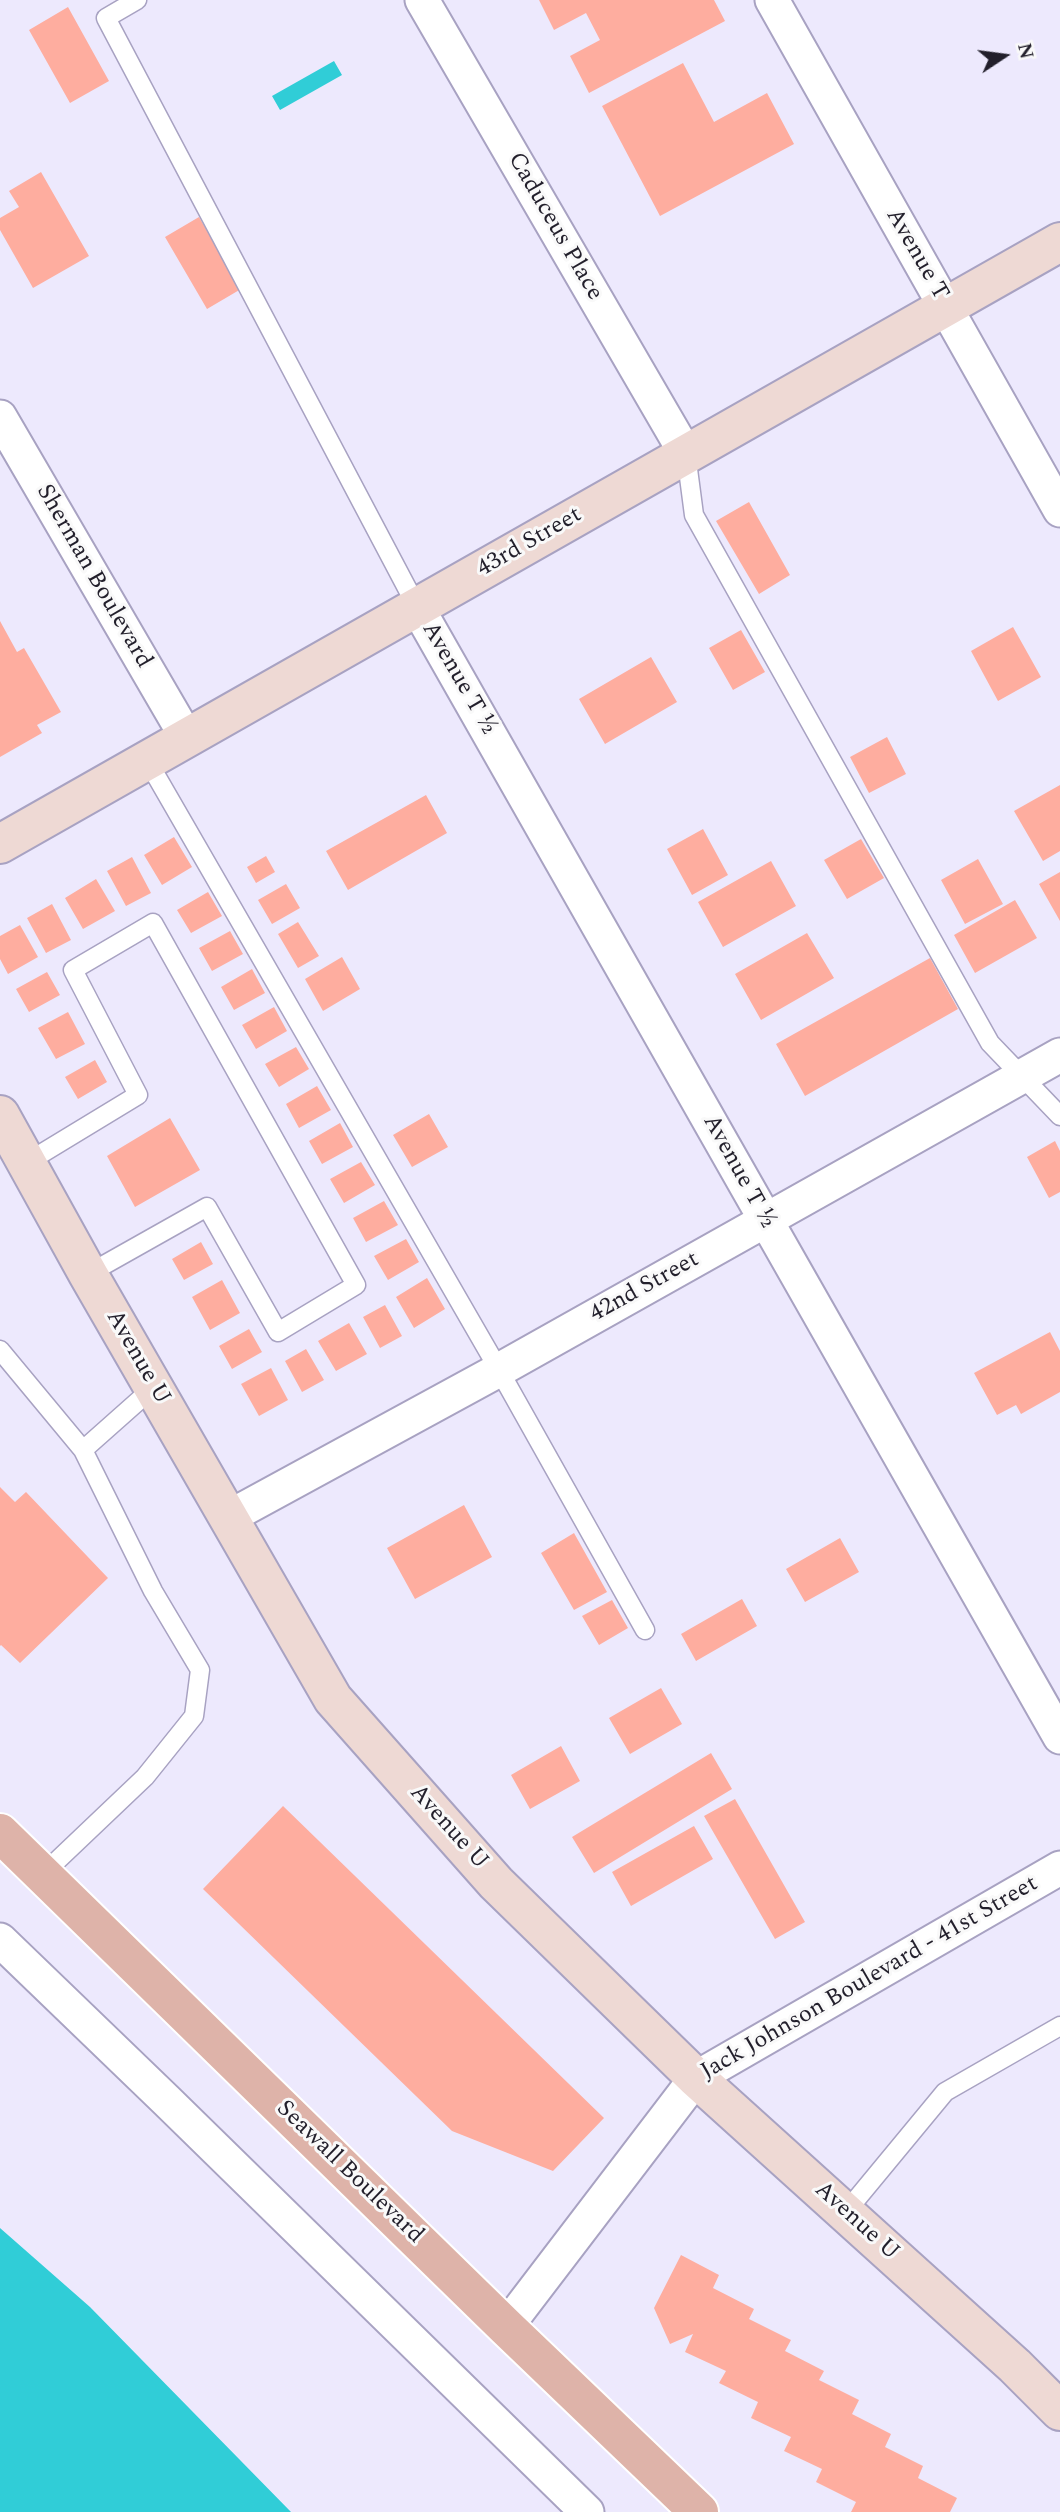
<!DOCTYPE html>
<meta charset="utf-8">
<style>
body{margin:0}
#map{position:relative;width:1060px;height:2512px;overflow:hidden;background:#ede9fd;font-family:Spectral,serif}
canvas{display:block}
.north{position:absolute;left:969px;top:21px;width:70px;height:70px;-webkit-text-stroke:5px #f9f9f9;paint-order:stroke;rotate:77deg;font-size:19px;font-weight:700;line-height:28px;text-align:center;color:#221f2b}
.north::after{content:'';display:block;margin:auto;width:24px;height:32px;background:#221f2b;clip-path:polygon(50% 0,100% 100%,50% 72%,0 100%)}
</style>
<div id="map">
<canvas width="1060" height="2512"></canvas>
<div class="north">N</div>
</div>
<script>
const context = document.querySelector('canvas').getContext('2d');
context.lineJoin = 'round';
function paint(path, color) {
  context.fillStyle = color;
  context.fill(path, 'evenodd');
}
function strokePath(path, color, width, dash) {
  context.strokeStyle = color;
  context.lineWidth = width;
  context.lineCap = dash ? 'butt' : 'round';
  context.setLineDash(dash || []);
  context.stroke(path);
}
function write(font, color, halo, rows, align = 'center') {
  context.font = font + ' Spectral,serif';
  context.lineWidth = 6;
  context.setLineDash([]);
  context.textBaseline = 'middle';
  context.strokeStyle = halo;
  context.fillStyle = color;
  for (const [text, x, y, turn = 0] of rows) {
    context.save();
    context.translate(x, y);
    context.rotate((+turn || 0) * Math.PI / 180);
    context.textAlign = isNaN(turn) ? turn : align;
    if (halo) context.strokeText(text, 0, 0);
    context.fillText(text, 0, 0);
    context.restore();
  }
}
paint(new Path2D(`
 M334,61L342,75L280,110L272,96Z
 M0,2228L90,2307L291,2512H0Z`), '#30cdd7');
paint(new Path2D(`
 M539,0H714L725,21L589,93L570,56L600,40L586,13L554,30Z
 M68,7L109,81L70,103L29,30Z
 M683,63L714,122L767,93L794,144L660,216L602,106Z
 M41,172L89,256L33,288L0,230V218L19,207L9,191Z
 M199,217L241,289L207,309L165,237Z
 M749,502L790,575L759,594L716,521Z
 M0,621L17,652L24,648L61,712L37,725L42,733L0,757Z
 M1013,627L1041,677L998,701L971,651Z
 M741,630L765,672L733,690L709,648Z
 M651,657L677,702L605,744L579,699Z
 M887,737L906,774L869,793L850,757Z
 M1060,785V851L1043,861L1014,811Z
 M426,795L447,833L348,890L326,851Z
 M703,829L728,875L692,895L667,849Z
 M174,837L192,867L162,885L144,855Z
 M861,839L884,878L847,899L824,860Z
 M266,856L275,872L256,883L247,867Z
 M132,857L151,893L126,906L107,871Z
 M978,859L1003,904L965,924L941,880Z
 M771,861L796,906L723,947L698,902Z
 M1060,872V921L1039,884Z
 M96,879L115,911L83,929L65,898Z
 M286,884L300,908L272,924L258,900Z
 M208,892L222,916L191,933L177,910Z
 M1015,900L1037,938L975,973L954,935Z
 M52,904L71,940L46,953L27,918Z
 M298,922L319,956L298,968L278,934Z
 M20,925L38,957L8,974L0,959V936Z
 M230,931L243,954L212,971L199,948Z
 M807,933L834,978L761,1020L735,974Z
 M342,957L360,989L323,1011L305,979Z
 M930,958L958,1009L805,1096L776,1044Z
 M252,969L265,993L234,1010L221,987Z
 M47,972L60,995L29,1012L16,989Z
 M274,1007L287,1031L256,1049L242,1025Z
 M68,1012L85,1044L56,1059L38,1028Z
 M296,1047L309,1069L279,1087L265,1064Z
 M95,1060L107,1082L78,1099L65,1077Z
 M317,1086L331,1110L299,1128L286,1104Z
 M429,1114L448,1147L412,1167L393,1135Z
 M170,1118L200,1170L135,1207L107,1156Z
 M340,1123L353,1147L322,1164L309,1141Z
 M1055,1141L1060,1151V1192L1049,1198L1027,1157Z
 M361,1162L375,1185L344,1203L330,1179Z
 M384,1201L398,1225L366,1242L353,1218Z
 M406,1239L419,1262L388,1280L374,1256Z
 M201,1242L213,1264L184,1280L172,1259Z
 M427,1278L445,1309L414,1328L396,1297Z
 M222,1280L240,1313L210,1330L192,1297Z
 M385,1305L402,1336L380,1348L363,1317Z
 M349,1323L367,1354L336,1371L318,1341Z
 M249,1329L262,1352L232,1369L219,1346Z
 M1050,1332L1060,1351V1392L1021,1414L1016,1405L997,1415L974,1373Z
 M306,1349L324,1380L302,1392L285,1361Z
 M271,1368L288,1400L259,1416L241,1384Z
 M0,1487L15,1502L26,1492L108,1578L20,1663L1,1645L0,1646Z
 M464,1505L492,1557L415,1599L387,1548Z
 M574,1533L607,1592L574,1610L541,1553Z
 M840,1538L859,1572L805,1602L786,1569Z
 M742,1599L757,1626L696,1661L681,1634Z
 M612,1600L628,1628L599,1645L582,1616Z
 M661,1688L682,1724L630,1754L609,1718Z
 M561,1746L580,1781L530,1809L511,1775Z
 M711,1753L732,1789L594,1873L572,1837Z
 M735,1799L805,1922L775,1939L704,1816Z
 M283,1806L604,2118L553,2171L452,2131L203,1889Z
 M694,1826L713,1859L631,1906L612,1872Z
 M681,2255L719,2275L713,2288L754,2309L749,2319L791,2340L785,2351L824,2371L819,2380L859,2400L852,2414L891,2434L885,2447L923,2466L918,2478L957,2498L950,2512H851L856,2502L816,2482L822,2469L784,2451L791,2437L751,2418L758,2402L719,2383L726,2371L685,2352L693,2334L670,2344L654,2308Z`), '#fead9f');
const lane = new Path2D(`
 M137,0L106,18L417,607
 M686,454L694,515L990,1043L1060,1116
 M147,760L499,1370L645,1630
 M26,1163L138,1095L73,970L153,923L356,1285L278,1332L207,1207L88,1274
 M0,1350L83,1450L153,1591L200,1670L194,1716L145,1777L43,1874
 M83,1450L154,1387
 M845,2213L945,2092L1060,2026`);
const street = new Path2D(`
 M422,0L686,454
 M772,0L1060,510
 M0,417L187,738
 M417,607L1060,1737
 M229,1517L499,1370L1060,1055
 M0,1940L167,2101L587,2512
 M506,2327L696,2078L1060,1868`);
const secondary = new Path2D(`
 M0,844L1060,242
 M0,1115L88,1274L333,1699L496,1883L696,2078L1015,2366L1060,2411`);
const primary = new Path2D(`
 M0,1833L506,2327L699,2512`);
strokePath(lane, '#a8a2c2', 21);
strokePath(street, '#a8a2c2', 37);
strokePath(secondary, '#a8a2c2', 42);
strokePath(primary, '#fff', 42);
strokePath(lane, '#fff', 18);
strokePath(street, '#fff', 33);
strokePath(secondary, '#eed9d4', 38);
strokePath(primary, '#deb3a9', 38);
write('24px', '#221f2b', '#f9f9f9', [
 ["Caduceus Place",554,227,60],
 ["Avenue T",916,255,60],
 ["43rd Street",530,543,-30],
 ["Sherman Boulevard",93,577,60],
 ["Avenue T ½",458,679,60],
 ["Avenue T ½",738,1172,61],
 ["42nd Street",645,1288,-29],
 ["Avenue U",137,1358,60],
 ["Avenue U",448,1828,48],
 ["Jack Johnson Boulevard - 41st Street",870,1979,-30],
 ["Seawall Boulevard",349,2173,44],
 ["Avenue U",856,2222,42]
]);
</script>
